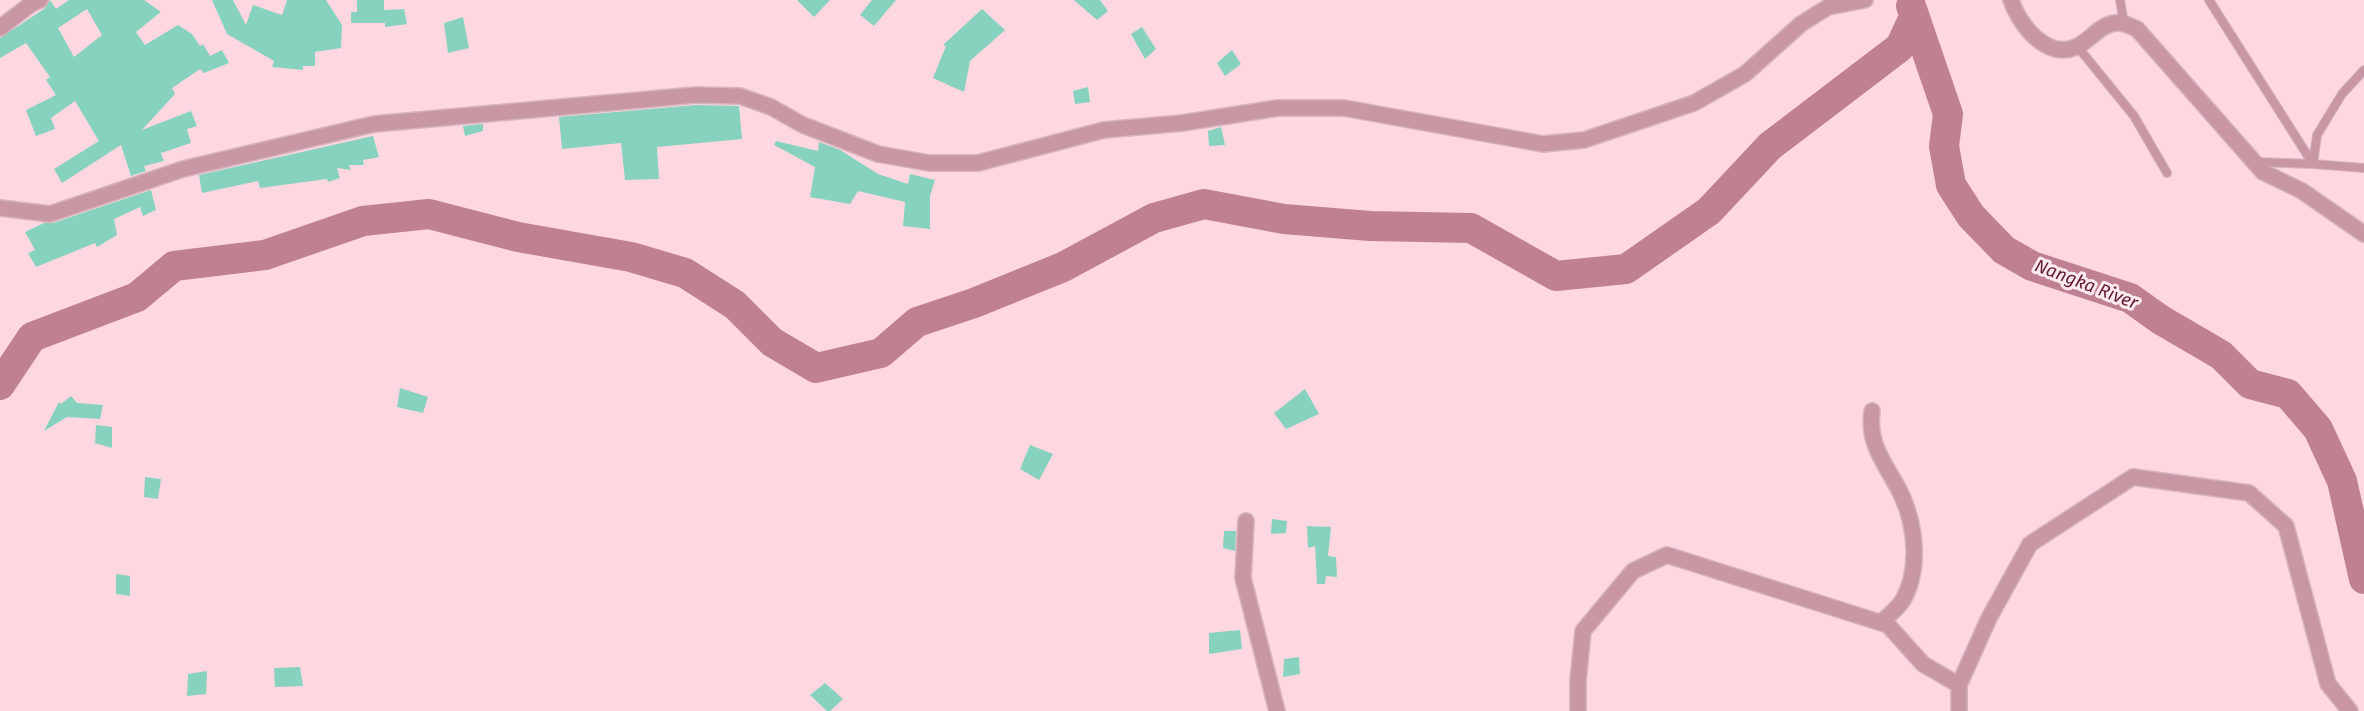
<!DOCTYPE html>
<style>
body{margin:0}
canvas{display:block;background:#fed7e1}
</style>
<canvas width="2364" height="711"></canvas>
<script>
const context = document.querySelector('canvas').getContext('2d');
context.lineJoin = 'round';
function strokePath(path, color, width, dash) {
  context.strokeStyle = color;
  context.lineWidth = width;
  context.lineCap = dash ? 'butt' : 'round';
  context.setLineDash(dash || []);
  context.stroke(path);
}
function paint(path, color) {
  context.fillStyle = color;
  context.fill(path, 'evenodd');
}
function write(font, color, halo, rows, align = 'center') {
  context.font = font + ' "Fira Sans",sans-serif';
  context.lineWidth = 6;
  context.setLineDash([]);
  context.textBaseline = 'middle';
  context.strokeStyle = halo;
  context.fillStyle = color;
  for (const [text, x, y, turn = 0] of rows) {
    context.save();
    context.translate(x, y);
    context.rotate((+turn || 0) * Math.PI / 180);
    context.textAlign = isNaN(turn) ? turn : align;
    if (halo) context.strokeText(text, 0, 0);
    context.fillText(text, 0, 0);
    context.restore();
  }
}
strokePath(new Path2D(`
 M1911,6L1948,114L1944,146L1951,185L1971,216L2004,250L2032,266L2130,298L2161,320L2221,355L2250,384L2288,394L2318,429L2342,481L2364,579
 M0,385L32,337L137,297L174,266L265,255L363,221L429,214L518,237L631,257L685,273L735,305L772,342L816,368L881,353L917,322L974,303L1063,267L1154,218L1204,204L1284,219L1370,226L1471,228L1556,276L1626,269L1709,211L1770,146L1900,47L1914,17`), '#bf8091', 30);
paint(new Path2D(`
 M50,0L56,9L69,0H144L161,12L136,32L145,45L178,25L192,34L200,46L203,44L210,56L222,50L229,63L204,73L200,69L172,88L175,94L142,130L191,111L197,126L187,129L191,143L161,153L164,161L144,166L146,171L131,176L121,145L62,183L54,169L99,141L75,101L51,118L55,129L36,136L26,110L56,95L46,80L50,77L26,43L0,58V38L44,9ZM87,9L102,35L74,57L58,28Z
 M212,0H233L246,25L253,5L282,15L287,0H326L342,25L341,48L315,52V66H303V70L272,67L274,61L227,34Z
 M357,0H384V10L404,9L407,24L385,27V23H351V12H357Z
 M797,0H830L814,17Z
 M872,0H896L874,26L860,15Z
 M1074,0H1100L1108,11L1097,20Z
 M982,9L1005,30L970,61L964,92L933,78L946,46L943,45Z
 M463,17L469,48L448,53L444,23Z
 M1142,27L1156,49L1145,59L1131,34Z
 M1232,50L1241,64L1225,76L1217,63Z
 M1088,87L1090,102L1075,104L1073,91Z
 M696,105L739,106L742,139L657,147L659,179L625,180L621,143L562,149L559,117Z
 M483,124V131L465,136L463,126Z
 M1221,127L1225,145L1209,146L1208,131Z
 M373,136L379,157L363,160L364,165H349L351,170L337,168L340,178L328,182L327,179L260,188L258,181L202,193L199,175Z
 M776,141L818,151L819,142L840,150L878,174L908,184L910,174L935,180L930,196V229L903,226L905,202L858,191L850,204L810,197L815,167L774,145Z
 M151,190L156,210L143,216L140,207L114,219L117,235L97,247L95,243L36,267L28,253L35,250L25,232L44,223H53Z
 M400,388L428,397L423,413L397,407Z
 M1305,389L1319,414L1286,429L1274,413Z
 M71,396L77,403L103,405L100,419L67,417L44,431L59,402L61,404Z
 M96,425L112,427V448L95,443Z
 M1030,445L1053,454L1039,480L1020,469Z
 M145,477L161,479L158,499L144,497Z
 M1272,519L1287,521L1286,533L1271,534Z
 M1307,526L1331,527L1328,556L1336,557L1337,577L1326,576L1325,584H1317L1315,546L1308,548Z
 M1224,531H1236L1235,551L1223,548Z
 M116,574L130,576V596L116,594Z
 M1240,630L1242,649L1209,654V633Z
 M1299,657L1300,674L1283,677L1284,659Z
 M300,667L303,686L275,687L274,668Z
 M207,671L206,694L187,696L188,674Z
 M825,683L843,699L830,711H827L810,695Z`), '#86d2bf');
const lane = new Path2D(`
 M2120,0L2124,23
 M2209,0L2313,164L2257,162
 M2077,46L2134,116L2167,173
 M2364,70L2342,94L2317,135L2313,164L2364,168`);
const street = new Path2D(`
 M2011,0C2019,24 2046,60 2076,47C2090,41 2099,25 2115,23C2123,22 2130,26 2137,29L2263,172L2302,191L2364,234
 M0,28L31,4L40,0
 M0,208L50,214L183,169L374,124L696,95L740,96L771,107L803,125L878,154L929,163H978L1104,130L1182,123L1278,108H1344L1543,144L1584,140L1694,103L1745,74L1801,24L1828,7L1865,0
 M1872,411C1867,447 1888,466 1902,496C1916,527 1920,570 1903,600C1898,608 1888,616 1881,623
 M1246,521L1243,578L1277,711
 M1578,711V681L1583,631L1633,571L1667,555L1888,625L1923,664L1959,685L1989,618L2030,544L2133,477L2249,493L2286,526L2328,684L2350,711
 M1959,711V685`);
strokePath(lane, '#d6b4bc', 10);
strokePath(street, '#d6b4bc', 18);
strokePath(lane, '#c996a4', 8);
strokePath(street, '#c996a4', 15);
write('italic 18px', '#651937', '#fbebef', [
 ["Nangka River",2086,285,21]
]);
</script>
